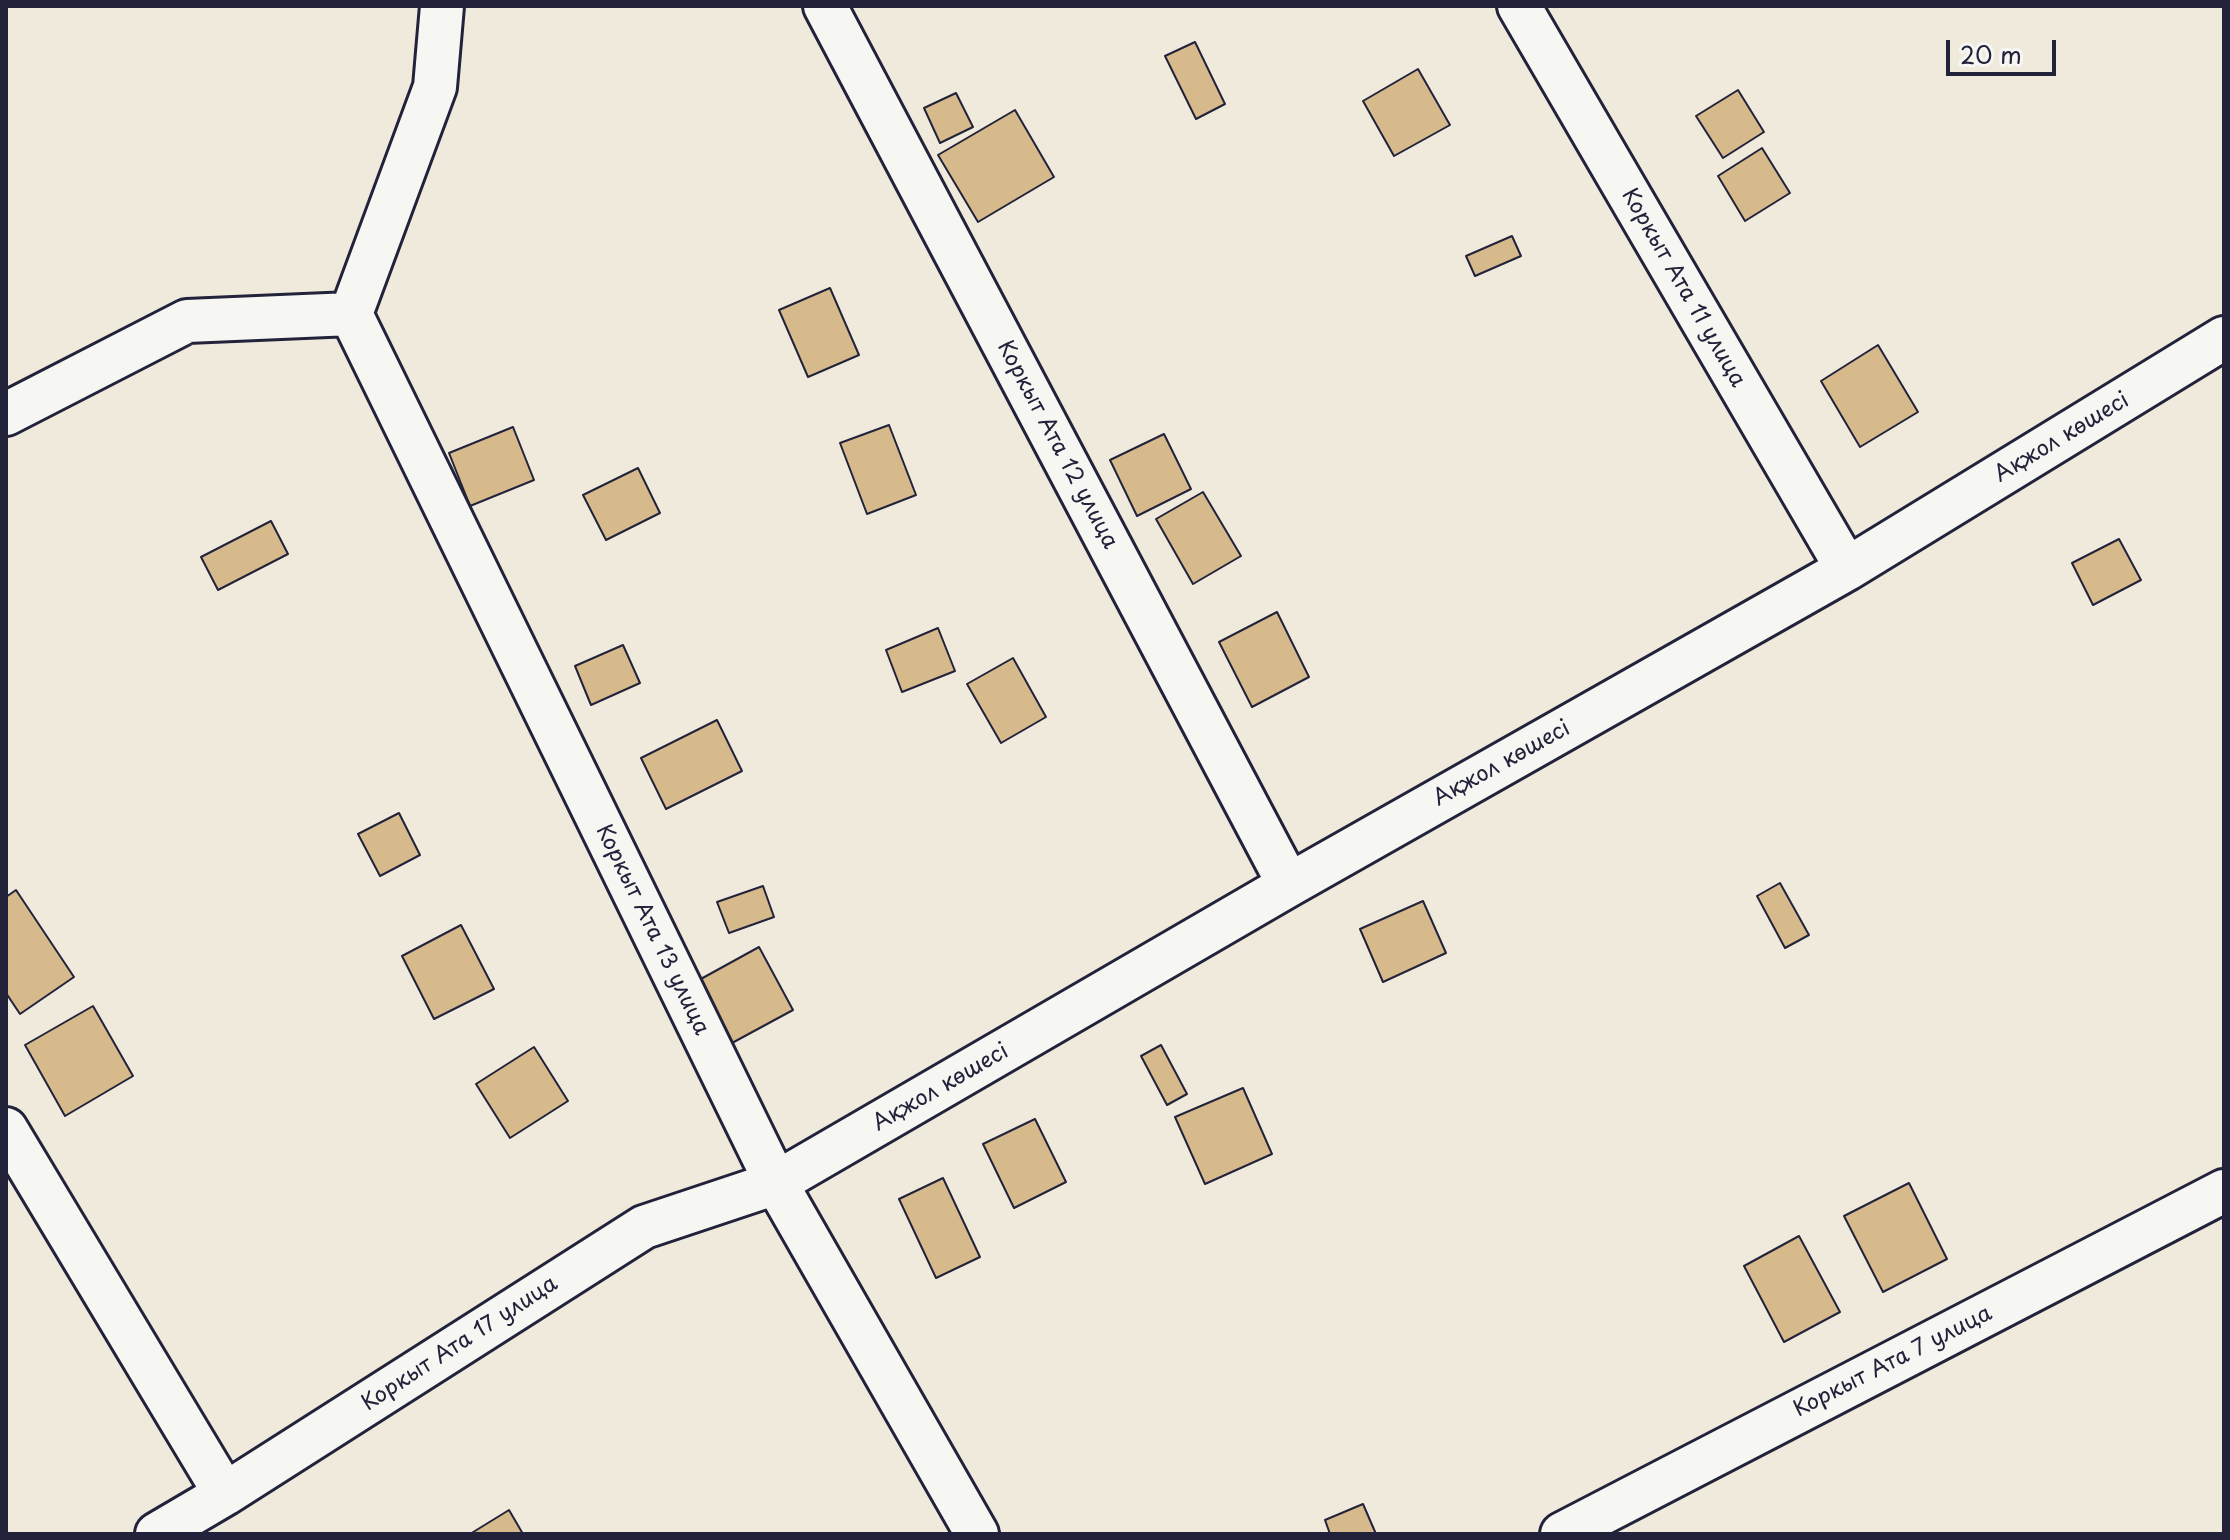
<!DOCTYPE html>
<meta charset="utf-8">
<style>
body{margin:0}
#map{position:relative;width:2230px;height:1540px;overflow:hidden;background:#f0eadd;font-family:"Playpen Sans",sans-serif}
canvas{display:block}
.frame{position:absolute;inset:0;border:8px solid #22223b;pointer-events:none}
.scale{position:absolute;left:1946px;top:40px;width:110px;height:36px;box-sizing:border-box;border:4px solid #22223b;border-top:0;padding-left:10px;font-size:24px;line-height:28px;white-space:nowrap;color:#22223b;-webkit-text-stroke:6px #f6f6f2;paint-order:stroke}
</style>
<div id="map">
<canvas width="2230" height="1540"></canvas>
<div class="frame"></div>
<div class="scale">20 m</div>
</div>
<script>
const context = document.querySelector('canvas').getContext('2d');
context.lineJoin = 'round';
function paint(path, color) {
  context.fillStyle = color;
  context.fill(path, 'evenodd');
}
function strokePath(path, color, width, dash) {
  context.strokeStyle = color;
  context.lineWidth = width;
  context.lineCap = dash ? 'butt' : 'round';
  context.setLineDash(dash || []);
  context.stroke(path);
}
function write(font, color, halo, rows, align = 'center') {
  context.font = font + ' "Playpen Sans",sans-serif';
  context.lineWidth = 6;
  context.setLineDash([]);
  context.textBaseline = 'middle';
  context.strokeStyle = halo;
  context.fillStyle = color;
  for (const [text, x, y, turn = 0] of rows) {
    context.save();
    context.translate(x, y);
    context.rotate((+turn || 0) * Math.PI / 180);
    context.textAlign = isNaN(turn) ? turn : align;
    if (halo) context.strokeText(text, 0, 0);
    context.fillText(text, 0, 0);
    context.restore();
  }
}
const building = new Path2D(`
 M1195,42L1225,104L1196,119L1165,56Z
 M1418,69L1450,125L1394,156L1363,101Z
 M1738,90L1764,132L1723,158L1696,116Z
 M956,93L973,127L940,143L924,108Z
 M1015,110L1054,177L978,222L938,155Z
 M1762,148L1790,193L1745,221L1718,176Z
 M1512,236L1521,256L1475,276L1466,256Z
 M830,288L859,355L808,377L779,310Z
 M1878,345L1918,412L1860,447L1821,381Z
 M889,425L916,495L867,514L840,443Z
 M513,427L534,480L470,506L449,453Z
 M1164,434L1191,489L1137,516L1110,460Z
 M638,468L660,513L606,540L583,495Z
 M1203,492L1241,556L1193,584L1156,519Z
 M271,521L288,554L218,590L201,557Z
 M2119,539L2141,580L2093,605L2072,563Z
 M1277,612L1309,677L1252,707L1219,642Z
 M938,628L955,671L902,692L886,650Z
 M623,645L640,683L591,705L575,666Z
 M1013,658L1046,717L1001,743L967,684Z
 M717,720L742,771L666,809L641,758Z
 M399,813L420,855L380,876L358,834Z
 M1780,883L1809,935L1785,948L1757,896Z
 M763,886L774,917L729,933L717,902Z
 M16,890L74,977L20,1014L6,993V897Z
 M1423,901L1446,953L1383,982L1360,929Z
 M461,925L494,989L434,1019L402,956Z
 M759,947L793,1010L732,1043L699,980Z
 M93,1006L133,1076L65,1116L25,1045Z
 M1161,1045L1187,1094L1167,1105L1141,1056Z
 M534,1047L568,1101L510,1138L476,1084Z
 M1243,1088L1272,1154L1205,1184L1175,1117Z
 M1035,1119L1066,1182L1014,1208L983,1144Z
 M943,1178L980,1257L936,1278L899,1199Z
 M1909,1183L1947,1259L1883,1292L1844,1216Z
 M1799,1236L1840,1312L1784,1342L1744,1266Z
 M1363,1504L1376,1534H1330L1325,1520Z
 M509,1510L523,1534H470Z`);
paint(building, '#d6ba8b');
strokePath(building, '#22223b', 2);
const minor = new Path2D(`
 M825,6L1289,885
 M1519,6L1847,569
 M351,314L776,1183L977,1534
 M351,314L435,87L442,6
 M6,414L187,321L351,314
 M6,1129L225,1494
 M157,1534L225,1494L644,1227L776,1183L1289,885L1847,569L2224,338
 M1562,1534L2224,1191`);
strokePath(minor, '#22223b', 48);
strokePath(minor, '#f6f6f2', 42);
write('22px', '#22223b', '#f6f6f2', [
 ["Коркыт Ата 11 улица",1683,288,60],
 ["Ақжол көшесі",2062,438,-31],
 ["Коркыт Ата 12 улица",1057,445,62],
 ["Ақжол көшесі",1502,764,-29],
 ["Коркыт Ата 13 улица",652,930,64],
 ["Ақжол көшесі",941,1088,-30],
 ["Коркыт Ата 17 улица",460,1344,-33],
 ["Коркыт Ата 7 улица",1893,1362,-27]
]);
</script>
